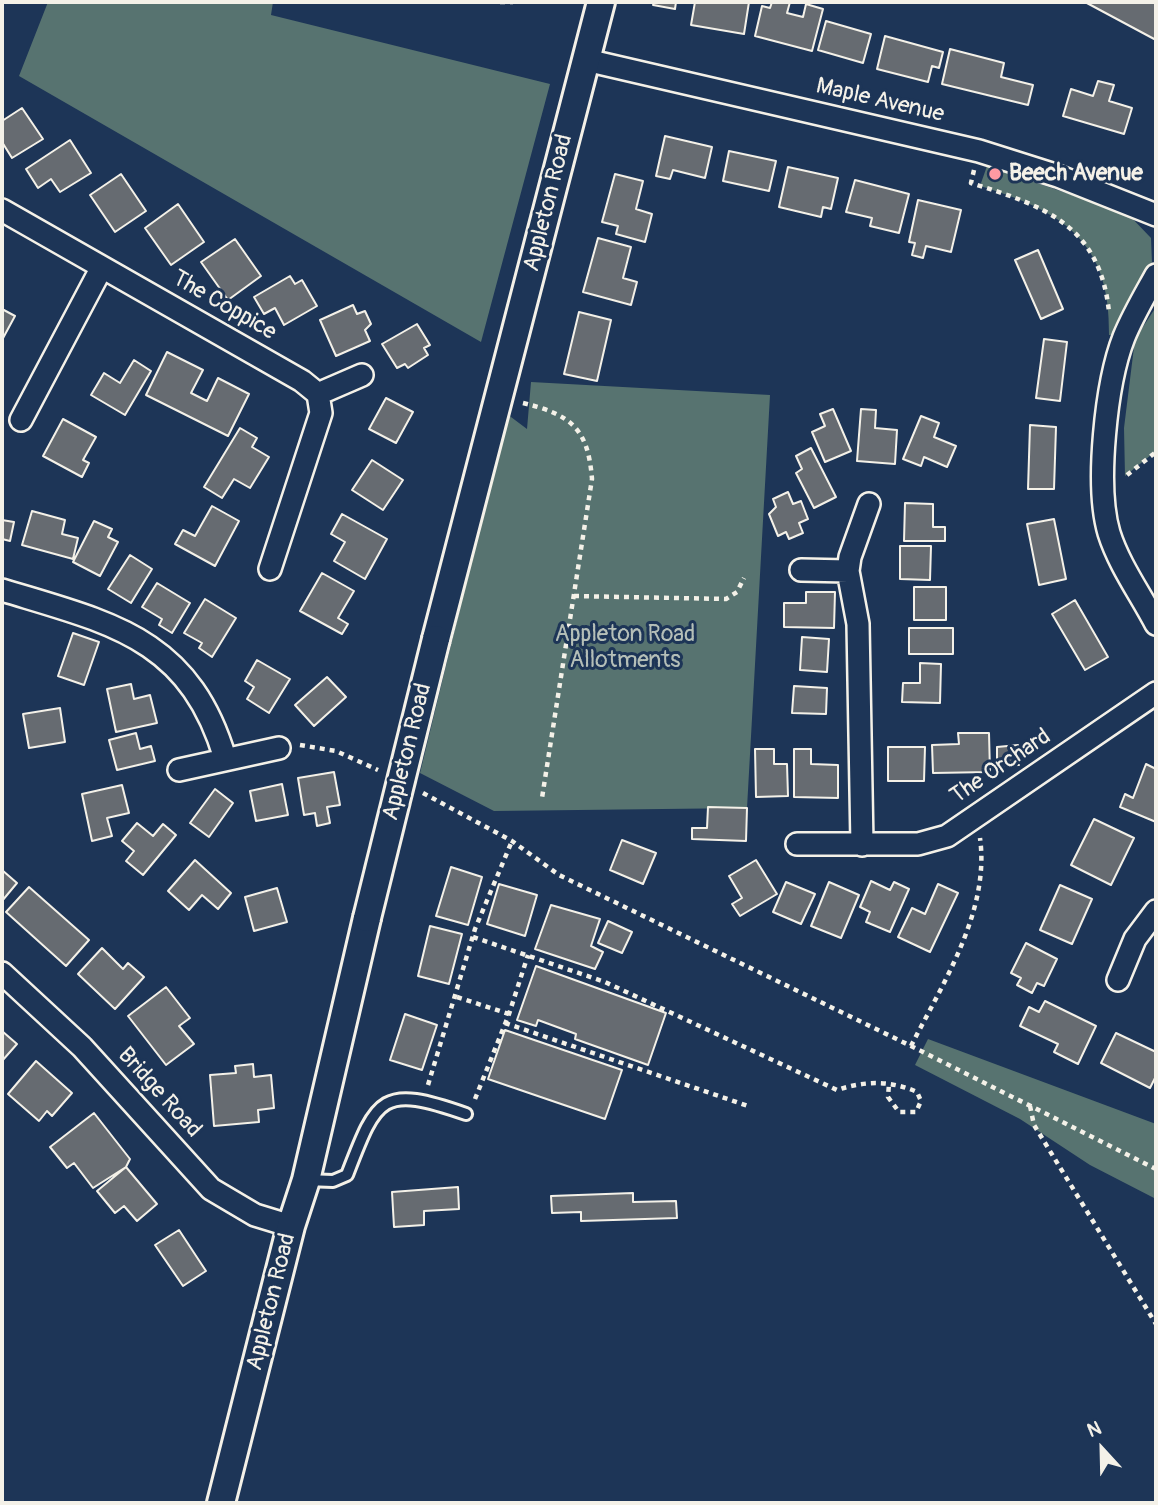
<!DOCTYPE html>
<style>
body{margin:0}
#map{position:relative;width:1158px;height:1505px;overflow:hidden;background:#1d3557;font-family:Pangolin,sans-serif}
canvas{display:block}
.frame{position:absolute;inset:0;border:4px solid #f4f1e8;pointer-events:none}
.north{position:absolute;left:1067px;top:1414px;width:70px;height:70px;-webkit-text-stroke:5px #1d3557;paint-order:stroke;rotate:338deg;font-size:19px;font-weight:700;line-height:28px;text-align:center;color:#f4f1e8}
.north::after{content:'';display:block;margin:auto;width:24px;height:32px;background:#f4f1e8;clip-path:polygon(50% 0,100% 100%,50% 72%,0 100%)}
</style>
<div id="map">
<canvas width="1158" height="1505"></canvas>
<div class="frame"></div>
<div class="north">N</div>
</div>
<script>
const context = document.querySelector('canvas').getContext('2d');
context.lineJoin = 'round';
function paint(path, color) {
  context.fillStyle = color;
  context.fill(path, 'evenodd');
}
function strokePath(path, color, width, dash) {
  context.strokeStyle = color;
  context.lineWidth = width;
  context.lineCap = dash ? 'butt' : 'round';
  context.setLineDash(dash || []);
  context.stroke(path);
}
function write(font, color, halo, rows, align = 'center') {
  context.font = font + ' Pangolin,sans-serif';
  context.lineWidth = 6;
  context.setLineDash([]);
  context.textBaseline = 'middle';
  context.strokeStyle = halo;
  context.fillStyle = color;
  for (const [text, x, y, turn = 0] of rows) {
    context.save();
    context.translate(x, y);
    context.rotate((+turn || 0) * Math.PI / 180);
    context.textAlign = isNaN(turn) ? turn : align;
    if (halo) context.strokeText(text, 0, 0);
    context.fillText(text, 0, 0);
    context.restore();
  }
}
paint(new Path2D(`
 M48,2H273L271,15L550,84L481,342L19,76Z
 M987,166L1128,214L1151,238L1152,264L1118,335H1109C1111,241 1062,211 980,186Z
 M1156,307V451L1125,476L1124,428L1135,339Z
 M531,382L770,395L747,808L494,811L420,773L507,414L527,429Z
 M928,1039L1156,1124V1199L1090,1165L1020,1119L915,1065Z`), '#577370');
const building = new Path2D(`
 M654,2H676L675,9L653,5Z
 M695,2H749L744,34L691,25Z
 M772,2H790L787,13L803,17L806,4L823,9L812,51L755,36L762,6L770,8Z
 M1085,2H1156V40Z
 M826,21L871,34L863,63L818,50Z
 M885,36L943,52L939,68L932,66L928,82L877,69Z
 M950,49L1004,63L1001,77L1033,85L1028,105L942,84Z
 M1098,81L1114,85L1109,101L1132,108L1124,134L1063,116L1071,89L1093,96Z
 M22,108L43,139L12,158L2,142V121Z
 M665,136L712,147L705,178L673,170L670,179L656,176Z
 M70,140L91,173L60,192L51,179L38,188L26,169Z
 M729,151L776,161L769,191L723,181Z
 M788,167L838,178L831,209L823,207L821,217L779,207Z
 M121,174L146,211L115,232L90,195Z
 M615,174L643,181L636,209L652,214L645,242L616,234L618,226L602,222Z
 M855,180L909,194L899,233L870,226L872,218L846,212Z
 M918,200L961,210L951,252L926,246L923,258L912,255L915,243L909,242Z
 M178,204L204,242L171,265L145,228Z
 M598,238L631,247L623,278L637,282L631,305L583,292Z
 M235,239L261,276L228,300L201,262Z
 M1038,250L1063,309L1041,319L1015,260Z
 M290,276L295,284L302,280L317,306L284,325L275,308L264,314L254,297Z
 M353,305L357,314L365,311L371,324L365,330L370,341L336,356L320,320Z
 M2,309L15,316L2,340Z
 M579,312L611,320L597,381L564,374Z
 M417,324L430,345L424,348L428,355L408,368L405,364L397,368L382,344Z
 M1044,339L1067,342L1060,401L1036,398Z
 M167,352L203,370L191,393L207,401L218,378L249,394L228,436L146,395Z
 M134,360L151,371L125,415L91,395L104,373L120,383Z
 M386,398L413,412L396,443L369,429Z
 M833,409L851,451L825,462L812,432L825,426L820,414Z
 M861,409L876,410L875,428L897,430L895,464L857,461Z
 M921,416L939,423L934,437L956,446L947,467L924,457L921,466L903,459Z
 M63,419L96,437L83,460L89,463L82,477L43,456Z
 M1030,425L1056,427L1054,489H1028Z
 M240,428L257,438L252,447L269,457L250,488L234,479L222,498L204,487Z
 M811,448L836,497L814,508L796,473L802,469L796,456Z
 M372,460L403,480L383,510L352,490Z
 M788,492L793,504L801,501L808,519L799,523L803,533L789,539L786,532L778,536L769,514L776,507L773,499Z
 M905,503L933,504V527H945V541H904Z
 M212,506L239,521L215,566L175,544L183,530L195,536Z
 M32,511L65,520L62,534L78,538L73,559L22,545Z
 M342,514L387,539L365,579L334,561L345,542L331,534Z
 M1054,519L1066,579L1039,585L1027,524Z
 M2,520L14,522L10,541L2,539Z
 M94,521L112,529L108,537L118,542L100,576L73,562Z
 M900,546H931L930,580L900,579Z
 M130,555L152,569L131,603L108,589Z
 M322,573L354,591L338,618L348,624L342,634L300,611Z
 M157,583L190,603L172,633L159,625L162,619L142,607Z
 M914,587H946V620H914Z
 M806,592H835L834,628L784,627V603H806Z
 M205,599L236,618L212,657L199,648L202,643L184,633Z
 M1075,600L1108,657L1085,670L1052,614Z
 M909,628H953V654H909Z
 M73,633L99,642L84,685L58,676Z
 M802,637L829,639L827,672L800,670Z
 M257,660L290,679L269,713L247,699L254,687L245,681Z
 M920,663L941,664L940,703L902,702L903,683H920Z
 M327,677L346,697L314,726L295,705Z
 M131,684L134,699L150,695L157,723L116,732L107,689Z
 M794,686L827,688L826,714L792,713Z
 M60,708L65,742L29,748L23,714Z
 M136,733L140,749L151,746L155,761L117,770L109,740Z
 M958,733H989L990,772L933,773L932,745L959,744Z
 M1018,745L1019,765L997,766V747Z
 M888,747H925L924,781H888Z
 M755,749H774V764H787L788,796L756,797Z
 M794,749H811V764L838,765V798L794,797Z
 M1146,764L1156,769V822L1120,807L1125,794L1133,798Z
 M334,772L340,805L327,807L330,823L317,826L315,813L304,815L298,778Z
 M282,784L288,815L256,821L250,791Z
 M122,785L129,813L107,818L112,836L92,841L82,794Z
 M215,789L233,803L209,837L190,823Z
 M708,807L747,808L746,841L692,839V828H707Z
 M1094,819L1134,838L1111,885L1071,865Z
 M137,823L153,836L163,824L176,835L143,875L126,861L134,851L122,841Z
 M622,840L656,853L643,884L610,870Z
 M195,860L231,893L218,909L202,895L189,910L168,891Z
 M756,860L777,894L740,916L732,904L742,898L729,876Z
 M451,867L482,877L468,925L436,916Z
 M2,870L17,883L2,901Z
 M871,881L890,890L894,882L909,889L890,932L866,922L870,912L860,907Z
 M786,882L815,894L801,924L773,912Z
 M829,882L859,895L841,938L811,926Z
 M499,884L537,895L525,936L487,924Z
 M938,884L958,893L930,952L898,937L912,908L925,914Z
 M1060,885L1092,899L1072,944L1040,930Z
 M29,887L89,940L66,966L6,912Z
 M277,888L287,922L254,931L245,897Z
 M551,905L600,919L591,946L603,952L595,969L535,949Z
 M608,921L632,932L622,953L598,943Z
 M430,926L462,934L449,984L418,976Z
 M1026,943L1057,959L1044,986L1037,983L1032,993L1017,985L1021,978L1011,973Z
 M102,948L123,969L128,963L144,977L115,1009L78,974Z
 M536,966L666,1013L648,1065L575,1039L576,1034L538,1020L536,1026L517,1020Z
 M166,987L190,1018L179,1026L194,1044L166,1065L128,1016Z
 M1045,1001L1096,1026L1078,1064L1054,1052L1058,1044L1020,1026L1029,1007L1039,1012Z
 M405,1014L437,1025L422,1070L390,1060Z
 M505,1030L622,1070L605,1119L488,1079Z
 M2,1031L17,1044L2,1061Z
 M1116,1033L1156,1052V1076L1150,1088L1101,1063Z
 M36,1061L72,1093L52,1116L47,1111L39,1121L8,1094Z
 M253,1064L254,1077L271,1075L274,1108L258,1110L259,1122L214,1126L210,1075L236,1073L235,1066Z
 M94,1113L130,1159L126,1167L93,1188L74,1163L67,1168L50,1147Z
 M126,1167L157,1204L137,1221L124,1206L115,1213L97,1191Z
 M458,1187L459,1209L424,1211V1225L394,1227L392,1192Z
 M633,1193V1202L676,1201L677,1218L581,1221V1212L552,1213L551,1196Z
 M179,1230L206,1271L183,1286L155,1245Z`);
paint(building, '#666b71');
strokePath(building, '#f4f1e8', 2);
const service = new Path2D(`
 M306,1180L333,1181L347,1175C377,1097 381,1084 466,1114`);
const minor = new Path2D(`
 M586,60L979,151L1058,176L1156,215
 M2,210L302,381L318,394L321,413L270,569
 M1156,275C1145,295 1133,315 1124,337C1106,383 1095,486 1109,533C1119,565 1141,595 1156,624
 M318,394L362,375
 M21,420L102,267
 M801,570L848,571
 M2,590C110,623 189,637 225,758
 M179,770L279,748
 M797,844H918L947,836L1156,693
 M862,845L858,624L848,571L850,557L869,504
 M2,973L82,1047L211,1189L255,1215L291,1226
 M1118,980L1135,939L1156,911`);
const tertiary = new Path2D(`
 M436,639L601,2
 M221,1503L291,1226L306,1180L367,918`);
strokePath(service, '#f4f1e8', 16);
strokePath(minor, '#f4f1e8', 26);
strokePath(tertiary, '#f4f1e8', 32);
strokePath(new Path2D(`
 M500,2H513
 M974,170L971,183C1044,206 1100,225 1109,312
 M523,403C572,415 588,429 592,479L542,798
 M1127,475L1156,452
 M574,596L726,599L737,592L744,578
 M300,745L336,751L378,770
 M423,793L512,841L559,875L911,1046L1156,1169
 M473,937L605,982L837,1090C864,1081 890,1080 917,1092L921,1101L916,1112H899L888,1097L889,1084
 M457,997L509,1014
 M505,1023L751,1107
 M911,1046C943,983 990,911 980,838
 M428,1085L475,929L512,841
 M475,1099L509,1014L528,955
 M1030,1106L1034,1125L1156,1324`), '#f4f1e8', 4.5, [5, 5]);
strokePath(service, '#1d3557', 10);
strokePath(minor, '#1d3557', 21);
strokePath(tertiary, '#1d3557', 26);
const tertiaryBridge = new Path2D(`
 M367,918L436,639`);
strokePath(tertiaryBridge, '#f4f1e8', 32, []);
strokePath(tertiaryBridge, '#1d3557', 26);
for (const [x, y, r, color] of [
 [995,174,7,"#ff9aa2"]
]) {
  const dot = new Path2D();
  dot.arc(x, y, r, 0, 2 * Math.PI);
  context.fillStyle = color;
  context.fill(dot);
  strokePath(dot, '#1d3557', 2.5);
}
write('23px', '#f4f1e8', '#1d3557', [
 ["Maple Avenue",880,101,13],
 ["Appleton Road",549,203,-76],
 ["The Coppice",224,306,30],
 ["Appleton Road",408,752,-76],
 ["The Orchard",1001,767,-34],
 ["Bridge Road",159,1093,48],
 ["Appleton Road",272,1302,-76]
]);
write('bold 23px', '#f4f1e8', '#1d3557', [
 ["Beech Avenue",1009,174]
], 'left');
write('23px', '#b5bfb8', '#1d3557', [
 ["Appleton Road",625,635],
 ["Allotments",625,661]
]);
</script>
